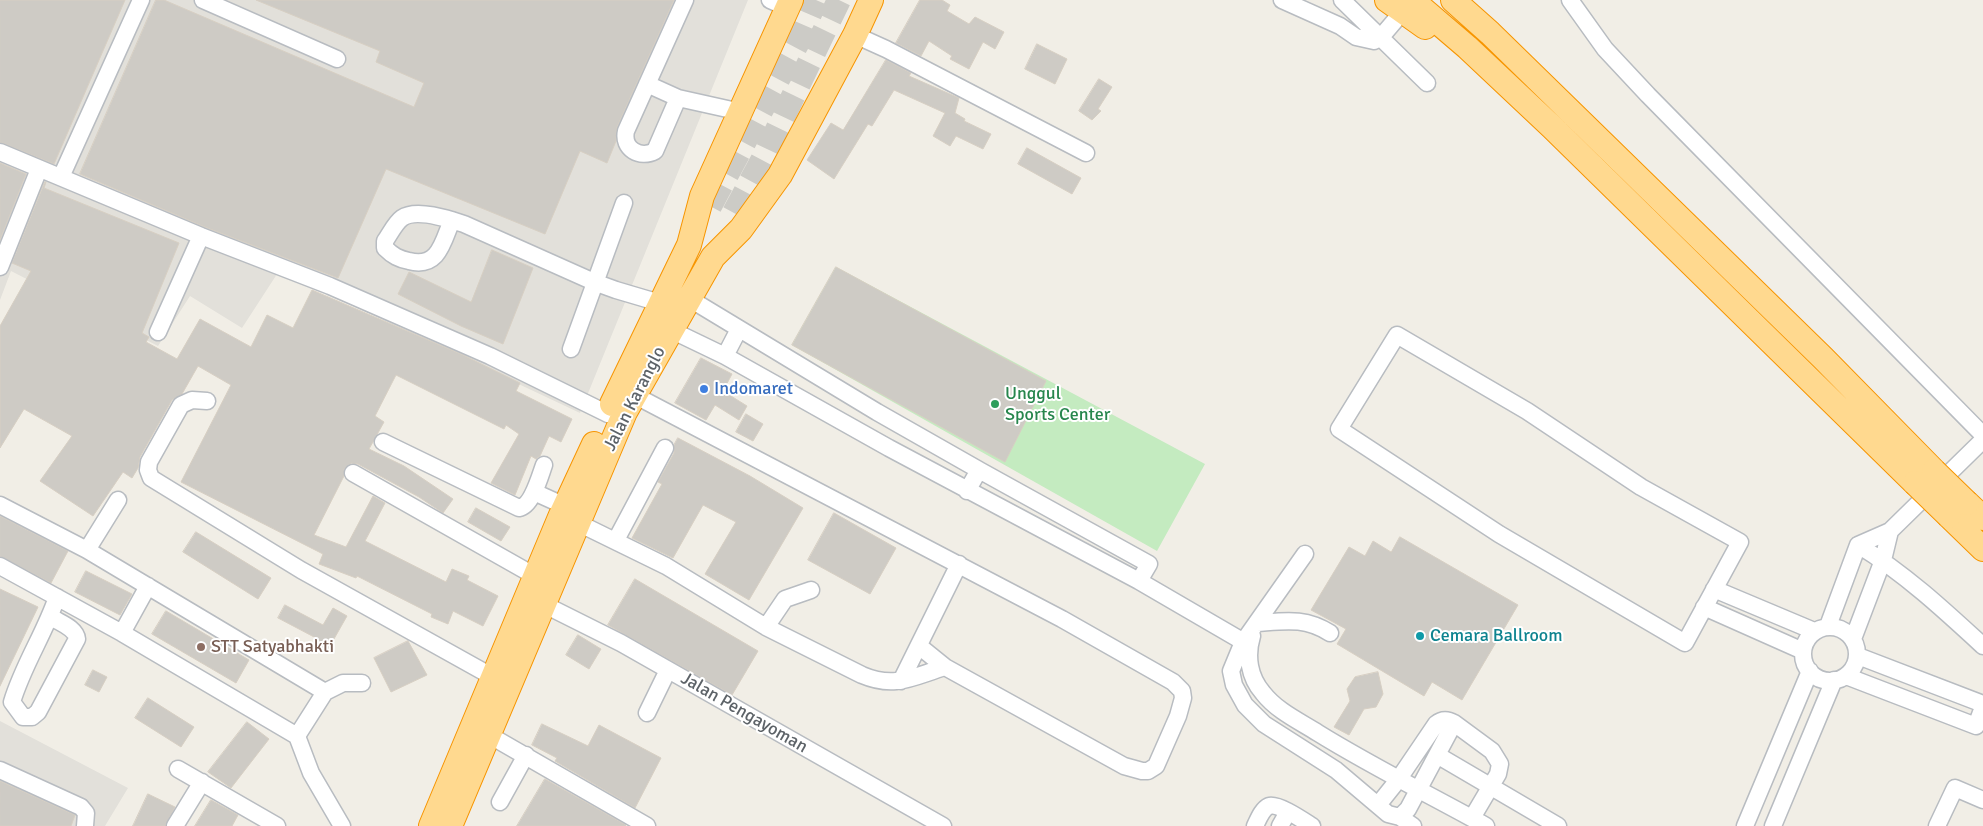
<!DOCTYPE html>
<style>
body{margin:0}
canvas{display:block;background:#f1eee6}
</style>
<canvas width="1983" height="826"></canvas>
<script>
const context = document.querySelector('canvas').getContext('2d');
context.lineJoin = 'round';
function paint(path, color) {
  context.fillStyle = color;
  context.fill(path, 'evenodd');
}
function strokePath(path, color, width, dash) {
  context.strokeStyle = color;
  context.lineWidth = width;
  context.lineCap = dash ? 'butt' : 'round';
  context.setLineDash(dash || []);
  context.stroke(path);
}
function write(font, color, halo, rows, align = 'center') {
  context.font = font + ' Signika,sans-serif';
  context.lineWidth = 4;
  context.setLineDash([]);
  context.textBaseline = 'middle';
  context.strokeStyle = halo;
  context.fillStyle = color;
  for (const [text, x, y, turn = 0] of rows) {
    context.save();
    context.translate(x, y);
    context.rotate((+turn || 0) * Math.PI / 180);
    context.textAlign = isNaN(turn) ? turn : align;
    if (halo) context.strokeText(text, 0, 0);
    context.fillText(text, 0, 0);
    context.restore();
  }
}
paint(new Path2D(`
 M0,0H748L580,413L279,271L242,328L190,296L158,346L11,271L0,300Z
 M0,721L128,788L105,826H0Z`), '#e2e0da');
paint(new Path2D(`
 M836,267L1205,464L1157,551L792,345Z`), '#c4ebc0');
const building = new Path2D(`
 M0,0H125L54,164L0,142Z
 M156,0H164L414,107L424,83L376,62L380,51L256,0H674L617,127L616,141L607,163L580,151L545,234L386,169L338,278L205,227L80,174Z
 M920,0H942L950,5L947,11L969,24L975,17L1004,32L995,49L983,42L969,69L950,59L952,56L929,41L921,56L896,43Z
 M1037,44L1067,59L1055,84L1025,69Z
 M886,60L911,73L909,76L959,98L955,113L965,119L964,121L991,134L983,149L956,136L950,146L933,136L945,113L894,90L872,126L868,124L834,179L807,160L831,123L843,130Z
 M1099,79L1112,87L1098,109L1101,111L1092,120L1079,111Z
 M1027,148L1081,178L1072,194L1018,164Z
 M0,163L26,174L0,240Z
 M45,182H46L44,188L179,243L142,333L149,337L146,342L177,359L200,319L251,347L267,315L293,328L312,290L463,355L520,383L516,391L572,419L561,442L549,436L540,456L536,459L531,456L515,495L491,483L519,434L506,425L504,429L396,375L375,416L384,422L369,449L404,466L453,499L443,513L419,497L358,464L351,463L344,469V476L314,535L346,547L373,496L385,503L365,541L446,582L452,569L469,576L467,580L498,596L483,626L453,611L448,624L431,617L432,614L357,576L356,578L319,564L323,554L181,482L231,385L198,366L182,394L172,400L140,457L138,468L132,478L123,472L93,516L40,481L72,436L24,409L0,448V326L31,271L12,263Z
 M492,250L533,268L503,344L461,326L398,294L409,272L471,302Z
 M836,267L1046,381L1005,462L792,345Z
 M701,358L732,374L723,391L747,406L739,420L715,405L706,420L675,403Z
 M746,414L763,424L753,441L736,432Z
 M678,438L750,476L803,508L749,600L705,574L736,522L703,505L673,558L632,538L662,484L658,482L674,453V445Z
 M476,508L510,527L501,541L468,522Z
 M834,513L896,548L870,594L808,560Z
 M0,516L68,551L51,583L0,556Z
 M196,532L271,578L258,599L183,552Z
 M1400,537L1518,605L1462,700L1432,682L1424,696L1337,644L1346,629L1311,610L1349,547L1365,556L1373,541L1391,552Z
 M86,571L132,594L120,615L75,592Z
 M635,579L758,651L732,695L608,625Z
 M0,589L38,607L0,686Z
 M285,605L323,625L333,608L347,616L326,653L312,645L316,638L278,618Z
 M166,611L249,660L236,683L152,634Z
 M578,635L601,649L589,669L566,655Z
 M408,641L427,675L391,692L374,658Z
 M93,670L107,677L99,692L85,685Z
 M1378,672L1383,694L1376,707L1364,709L1349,735L1334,727L1350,701L1347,689L1355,677Z
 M148,698L194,727L181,747L135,718Z
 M247,722L269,739L231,788L208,772Z
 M542,724L588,746L599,725L661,758L635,808L555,761L557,758L532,745Z
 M545,779L626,825L625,826H517Z
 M0,781L75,815L71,826H0Z
 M148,794L175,807L165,826H133Z
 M211,800L238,815L232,826H195Z`);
paint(building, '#cecbc5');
strokePath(building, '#d7cfc3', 1);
strokePath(new Path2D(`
 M710,206L797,44L816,0
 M734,213L766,153L839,0`), '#cccbc6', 24, [24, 12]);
const minor = new Path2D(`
 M203,0L337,59
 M770,0L788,8
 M1282,0L1340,26L1356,37L1374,41L1381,37L1409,4
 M1342,0L1427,83
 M1570,0L1605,49L1648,95L1983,435
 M855,35L886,49L1086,153
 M647,84L678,98L741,112
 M678,98L655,151C640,159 622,149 626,131L685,0
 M0,152L201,236L330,286L490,356L608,414
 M61,177L141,0
 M452,220C443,241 439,269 409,261C399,259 393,256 385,248V241C390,234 395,223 402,218C416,208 449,219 464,224L594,282L616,290L660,303
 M0,267L39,169
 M690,299L877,412L979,470L967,491
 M671,330L725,356L889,448L1139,581L1249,645
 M158,332L201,236
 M1397,335L1527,411L1641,487L1740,542L1685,643L1499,534L1339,429Z
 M571,349L624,203
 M725,356L739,329
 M207,401L192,400L181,405L149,462L148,470L151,478L301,570L493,677
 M383,442L519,508C532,506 540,476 544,465
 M979,470L1149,564L1139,581
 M353,473L535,576
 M534,492L565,506
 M0,505L87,550L325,692
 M570,519L666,566L766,627L862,675C895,689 912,677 945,667L1124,766L1142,771H1148L1156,766L1178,716L1183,698L1182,691L1173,682L1062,619L634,395
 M616,540L665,448
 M1858,545C1904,573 1944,610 1983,646
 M87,550L118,500
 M1305,554L1243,642L1231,671L1234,685L1245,705L1264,724L1336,770L1388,814L1400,817L1413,826
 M0,566L122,633L297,736L311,773L342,826
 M1714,589L1814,631
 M543,604L621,643L943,826
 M1704,607L1803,651
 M51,617C60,623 76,628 77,639L38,712L32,717H23L12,702C23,665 45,633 57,597
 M1257,623C1285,621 1305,617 1330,633
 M1828,626L1858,545L1890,531L1983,440
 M1803 654a27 27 0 1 1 54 0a27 27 0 1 1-54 0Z
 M766,627L785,599L811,590
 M122,633L148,586
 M1252,636C1246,656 1249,677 1263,693C1277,711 1299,721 1318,733C1373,767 1430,795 1486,826
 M1853,639L1883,560L1890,531
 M919,646L945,667
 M1858,656L1983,704
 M1846,676L1976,726L1983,707
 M901,681L959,564
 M647,713L668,670
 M489,735L647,826
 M297,736L325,692L343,683H362
 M1437,755L1558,826
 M178,769L277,826
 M0,770L81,807L86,813L85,826
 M500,802L526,755
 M1378,805L1398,780L1436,724C1442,719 1447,719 1454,723L1492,751L1500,764L1498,774L1472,818
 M1400,817L1408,809L1454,723
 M175,826L202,782
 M1255,826C1258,820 1262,809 1269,806C1278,803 1304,821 1312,826
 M1280,826L1288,812
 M1745,826L1810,671
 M1773,826L1834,680
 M1937,826L1955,788L1983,800`);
const highway = new Path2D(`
 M1387,0L1425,27
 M1412,0L1467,47L1552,127L1915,483
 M1453,0L1490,33L1823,358L1934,471
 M612,404L689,245L702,196L791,0
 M1967,503L1983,518
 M1949,516L1983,549
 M431,826L561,515L594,444
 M450,826L625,412L713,257L741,229L780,175L855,35L871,0`);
strokePath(minor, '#b8bcc1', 19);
strokePath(highway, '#f79500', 26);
strokePath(minor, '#fff', 16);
strokePath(highway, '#ffd98f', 24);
const highwayBridge = new Path2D(`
 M1934,471L1967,503
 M1915,483L1949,516`);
strokePath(highwayBridge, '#f79500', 26, []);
strokePath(highwayBridge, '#ffd98f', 24);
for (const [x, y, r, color] of [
 [704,389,5,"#3f7fe0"],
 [995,404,5,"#2e9e5b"],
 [1420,636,5,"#0f9aa8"],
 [201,647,5,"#8d6e63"]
]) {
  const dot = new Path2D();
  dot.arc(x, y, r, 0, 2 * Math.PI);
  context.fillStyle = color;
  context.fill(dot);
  strokePath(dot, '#fff', 2);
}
write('18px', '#366cbe', '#fff', [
 ["Indomaret",714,389]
], 'left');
write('18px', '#27864d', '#fff', [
 ["Unggul",1005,394],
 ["Sports Center",1005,415]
], 'left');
write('18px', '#5d6368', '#fff', [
 ["Jalan Karanglo",635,399,-63],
 ["Jalan Pengayoman",744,713,30]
]);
write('18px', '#0d838f', '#fff', [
 ["Cemara Ballroom",1430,636]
], 'left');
write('18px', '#785e54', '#fff', [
 ["STT Satyabhakti",211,647]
], 'left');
</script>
